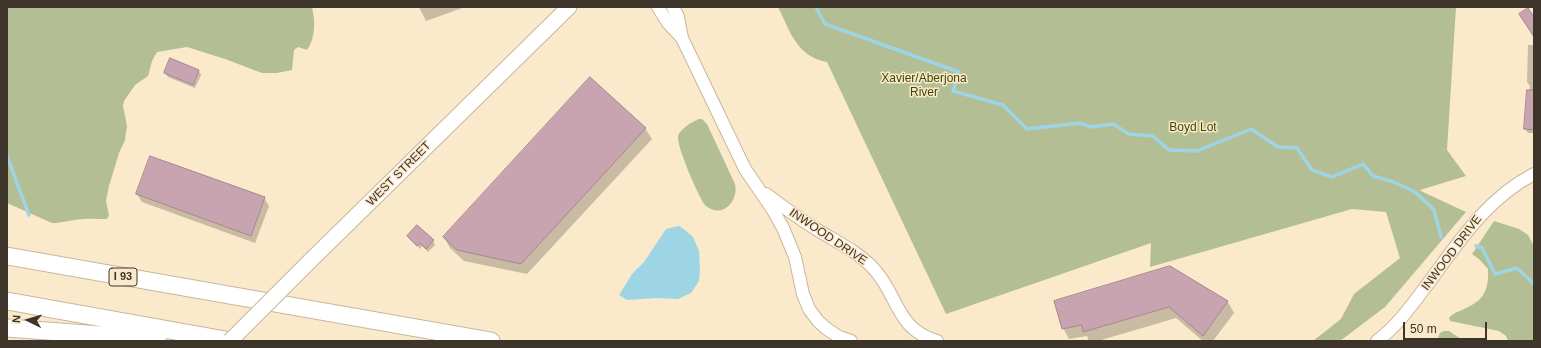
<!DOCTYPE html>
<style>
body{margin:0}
#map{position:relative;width:1541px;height:348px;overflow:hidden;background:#fbe9cc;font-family:Arial,sans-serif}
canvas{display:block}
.frame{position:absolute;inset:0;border:8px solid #3d352a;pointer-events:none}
.north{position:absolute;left:8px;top:300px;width:40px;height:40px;-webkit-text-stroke:3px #fbe9cc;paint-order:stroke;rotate:275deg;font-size:11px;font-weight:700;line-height:16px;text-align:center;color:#3d352a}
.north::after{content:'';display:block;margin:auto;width:14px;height:18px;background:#3d352a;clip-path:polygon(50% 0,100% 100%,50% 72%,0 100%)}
.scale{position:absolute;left:1403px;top:322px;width:84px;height:18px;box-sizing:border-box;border:2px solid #3d352a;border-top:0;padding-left:5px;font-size:12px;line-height:14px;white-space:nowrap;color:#3d352a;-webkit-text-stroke:3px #fbe9cc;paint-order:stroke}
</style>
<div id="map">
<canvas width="1541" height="348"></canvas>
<div class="frame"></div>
<div class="north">N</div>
<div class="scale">50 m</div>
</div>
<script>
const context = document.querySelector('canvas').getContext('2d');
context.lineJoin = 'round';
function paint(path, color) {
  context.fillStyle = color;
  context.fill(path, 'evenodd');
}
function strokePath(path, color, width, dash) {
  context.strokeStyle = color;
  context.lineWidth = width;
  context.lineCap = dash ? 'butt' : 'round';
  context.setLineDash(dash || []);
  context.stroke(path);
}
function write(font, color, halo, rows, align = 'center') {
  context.font = font + ' Arial,sans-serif';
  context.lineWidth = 3;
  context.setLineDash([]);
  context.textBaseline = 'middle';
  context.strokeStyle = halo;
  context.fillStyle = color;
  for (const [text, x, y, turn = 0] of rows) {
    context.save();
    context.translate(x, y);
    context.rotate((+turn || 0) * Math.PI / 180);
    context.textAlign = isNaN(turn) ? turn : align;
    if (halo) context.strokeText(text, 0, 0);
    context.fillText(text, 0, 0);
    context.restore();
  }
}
paint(new Path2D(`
 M7,7H312C315,21 316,37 307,50L298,47L294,50L292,70L277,73H262L225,59L187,47L157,52L152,61L148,76L135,85L124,101L123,106L127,126L125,140L119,153L109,186L106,201L109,215L107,219C96,219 85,218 74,220C66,221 61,223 52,223L7,203Z
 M778,7H1456L1447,150L1466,176L1420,190L1423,192L1466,212L1385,307L1340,341H1313L1341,319L1354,294L1400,258L1386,212L1352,209L1150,267L1151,243L946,314L827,62C797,57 790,31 778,7Z
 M699,119H702L707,124L735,184C739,202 721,220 705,205C699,198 676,145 678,136C681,128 692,122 699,119Z
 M1494,221L1519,229L1528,235L1534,246V341H1508L1506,336L1499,331L1450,321L1449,318C1452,314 1457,312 1462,310C1483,301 1489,292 1488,269L1480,260L1472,254Z
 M1444,331H1449L1464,341H1437L1440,333Z`), '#b3be95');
paint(new Path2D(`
 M679,226L685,230L693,237L699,251L700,270L699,281L691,293L678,299L656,298L627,300L619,295L632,274L644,262L666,229Z`), '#9ed5e4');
paint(new Path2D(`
 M419,7H465L426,21Z
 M1528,45H1534V133H1528L1525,129L1530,86L1527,82Z
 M199,71L201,75L195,88L168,77L165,73Z
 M645,128L652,139L527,274L464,261L450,248L444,237Z
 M137,194L264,198L269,206L255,243L142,202Z
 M408,236L433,241L435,245L428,252L422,246L420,249Z
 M1170,267L1228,302L1234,313L1213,341H1203L1176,318L1098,341H1089L1087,336L1069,339L1063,328Z`), '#0003');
strokePath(new Path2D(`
 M816,7L825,24L959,72L953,91L1003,105L1027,129L1080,123L1091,127L1113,124L1129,134L1153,136L1169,150L1197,151L1251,129L1278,147L1297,148L1312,170L1332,177L1363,164L1373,176L1394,182L1415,192L1434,210L1441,237
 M7,156L29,215
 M1476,246L1482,248L1495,274L1517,268L1534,284`), '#9ed5e4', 3.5);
const building = new Path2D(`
 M1528,8L1534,17V37L1519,14Z
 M170,58L199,70L193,85L164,73Z
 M590,77L646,128L521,264L457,250L443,237Z
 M1527,90H1534V130L1524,129Z
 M150,156L265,197L251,236L136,194Z
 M417,225L434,240L426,249L420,243L417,246L407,236Z
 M1170,266L1228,301L1203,336L1169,307L1083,332L1082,325L1062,329L1054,301Z`);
paint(building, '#c7a4af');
strokePath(building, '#a7858f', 1);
const minor = new Path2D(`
 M658,7L668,23L682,38
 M673,7L678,17L682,38L745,169L773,210L783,228L795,257L803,294L809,309L818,321L827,329L839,337L851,341
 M766,194C782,206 798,218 816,229C835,241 857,251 873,268C899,295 895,329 937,341
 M1377,341C1397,326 1412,305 1427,285C1458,243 1487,198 1534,174`);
const major = new Path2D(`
 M310,261L569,7`);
const highway = new Path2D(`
 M7,256L491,341
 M7,301L231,341
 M7,328L113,336H158`);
strokePath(minor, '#c9b79b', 14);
strokePath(major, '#c9b79b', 17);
strokePath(highway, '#c9b79b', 19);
strokePath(minor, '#fff', 12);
strokePath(major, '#fff', 15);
strokePath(highway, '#fff', 17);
const majorBridge = new Path2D(`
 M230,341L310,261`);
strokePath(majorBridge, '#c9b79b', 17, []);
strokePath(majorBridge, '#fff', 15);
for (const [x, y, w] of [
 [123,277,28]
]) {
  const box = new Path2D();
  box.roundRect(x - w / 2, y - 9, w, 18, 3);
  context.fillStyle = '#fbe9cc';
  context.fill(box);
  strokePath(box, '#3d352a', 1);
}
write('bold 11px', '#3d352a', null, [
 ["I 93",123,277]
]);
write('12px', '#3c4800', '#fbe9cc', [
 ["Xavier/Aberjona",924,79],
 ["River",924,93],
 ["Boyd Lot",1193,128]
]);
write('12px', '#3d352a', '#fbe9cc', [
 ["WEST STREET",399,174,-45],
 ["INWOOD DRIVE",828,237,34],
 ["INWOOD DRIVE",1452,253,-53]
]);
</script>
